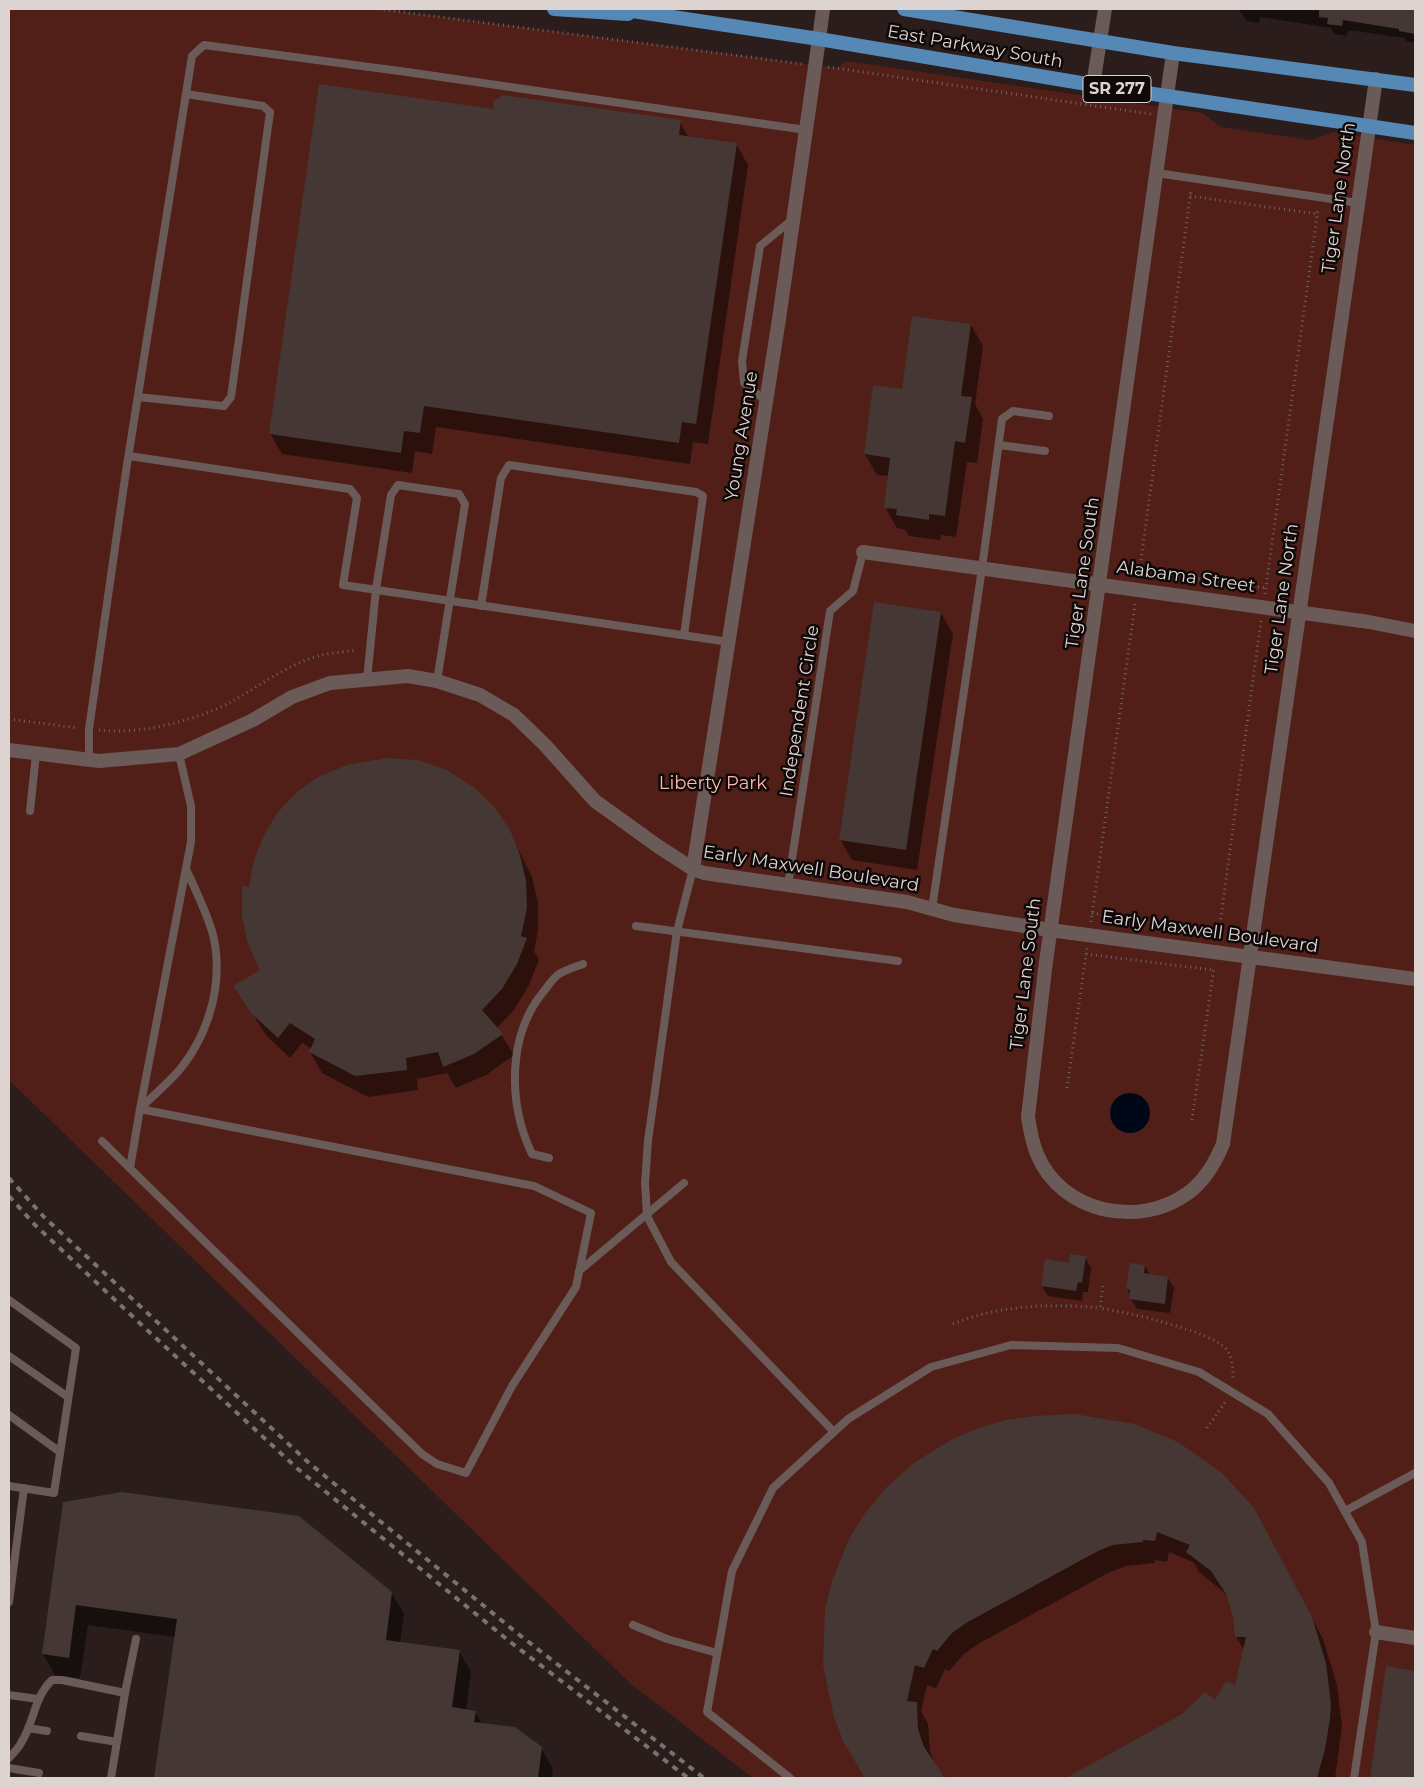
<!DOCTYPE html>
<style>
body{margin:0}
#map{position:relative;width:1424px;height:1787px;overflow:hidden;background:#2a1d1b;font-family:Montserrat,sans-serif}
canvas{display:block}
.frame{position:absolute;inset:0;border:10px solid #ddd4d2;pointer-events:none}
</style>
<div id="map">
<canvas width="1424" height="1787"></canvas>
<div class="frame"></div>
</div>
<script>
const context = document.querySelector('canvas').getContext('2d');
context.lineJoin = 'round';
function paint(path, color) {
  context.fillStyle = color;
  context.fill(path, 'evenodd');
}
function strokePath(path, color, width, dash) {
  context.strokeStyle = color;
  context.lineWidth = width;
  context.lineCap = dash ? 'butt' : 'round';
  context.setLineDash(dash || []);
  context.stroke(path);
}
function write(font, color, halo, rows, align = 'center') {
  context.font = font + ' Montserrat,sans-serif';
  context.lineWidth = 5;
  context.setLineDash([]);
  context.textBaseline = 'middle';
  context.strokeStyle = halo;
  context.fillStyle = color;
  for (const [text, x, y, turn = 0] of rows) {
    context.save();
    context.translate(x, y);
    context.rotate((+turn || 0) * Math.PI / 180);
    context.textAlign = isNaN(turn) ? turn : align;
    if (halo) context.strokeText(text, 0, 0);
    context.fillText(text, 0, 0);
    context.restore();
  }
}
paint(new Path2D(`
 M9,9H381L837,68L846,61L1203,113L1220,127L1311,140L1334,132L1415,145V1778H753L632,1685L9,1080Z`), '#511f18');
paint(new Path2D(`
 M1110 1113a20 20 0 1 1 40 0a20 20 0 1 1-40 0Z`), '#000818');
paint(new Path2D(`
 M1228,9H1415V43L1406,41L1404,38L1356,31H1348L1347,36L1334,34L1331,28L1260,17L1259,23L1247,21L1239,10Z
 M680,122L689,138L736,144L748,165L708,444L693,442L690,464L436,427L432,454L415,451L412,473L282,454L270,433Z
 M971,325L983,346L975,404L983,419L977,463L967,462L956,537L941,535L940,540L909,536L905,530L897,528L885,507L889,476L877,475L865,454L903,390Z
 M941,613L953,634L917,870L852,860L840,839Z
 M509,831L532,877L538,903V930L534,951L539,960L529,985L514,1010L497,1028L514,1055L486,1075L456,1088L447,1073L417,1079L418,1090L368,1097L322,1073L310,1052L312,1049L302,1043L290,1058L266,1035L235,986L262,971L250,888Z
 M1085,1257L1091,1268L1088,1292H1083L1082,1301L1048,1296L1042,1286L1070,1264Z
 M1145,1266L1150,1275L1168,1278L1174,1288L1170,1313L1137,1309L1131,1299L1127,1289Z
 M64,1503L391,1592L404,1614L400,1643L459,1651L471,1672L466,1710L475,1712L482,1724L541,1748L553,1769L552,1778H156L175,1637L88,1625L80,1678L55,1675L43,1654Z
 M866,1514L1265,1530L1323,1639L1337,1685L1342,1726L1335,1778H1068L1175,1720L1216,1702L1236,1687L1244,1650L1236,1637L1235,1617L1228,1599L1224,1592L1200,1573L1193,1562L1169,1552L1167,1562L1155,1560L1154,1563L1126,1566L1110,1572L978,1644L964,1654L949,1671L945,1669L936,1688L927,1685L921,1711L928,1724L930,1751L935,1766L946,1778H867L839,1728Z
 M1387,1668L1415,1672V1778H1371Z`), '#0007');
paint(new Path2D(`
 M1319,9H1415V34L1399,31V29L1343,20L1342,26L1327,24L1328,18L1319,17Z
 M319,84L493,109L494,101L503,95L681,120L679,135L737,143L696,424L682,422L679,443L424,406L420,433L404,431L401,453L269,434Z
 M912,316L971,324L961,396L972,397L965,443L955,441L945,516L929,514V520L896,515L897,509L884,508L890,458L864,454L873,385L902,389Z
 M874,602L941,612L906,850L839,840Z
 M387,758L418,760L447,770L475,788L495,808L510,830L520,855L526,881L527,908L521,936L527,938L517,964L502,989L482,1010L503,1034L474,1054L443,1067L438,1052L406,1058L407,1070L355,1076L309,1052L315,1039L290,1023L278,1038L252,1014L233,986L260,970L248,944L242,916V886L249,887L254,860L264,835L278,812L298,791L320,776L347,765Z
 M1070,1254L1086,1256L1082,1283L1078,1282L1076,1291L1041,1286L1045,1259L1069,1263Z
 M1130,1263L1145,1265L1144,1273L1168,1277L1165,1304L1129,1299L1130,1290L1126,1289Z
 M1074,1414L1135,1424L1178,1442L1222,1473L1254,1508L1312,1617L1326,1663L1331,1704L1330,1719L1325,1749L1317,1778H1066L1182,1714L1205,1692L1215,1700L1226,1681L1235,1685L1246,1637H1235L1233,1617L1226,1594L1211,1571L1186,1552L1190,1545L1157,1532L1155,1541L1143,1540V1542L1113,1545L1098,1551L966,1623L952,1633L937,1651L933,1649L924,1668L915,1665L907,1701L917,1702L918,1729L924,1747L945,1778H865L843,1741L834,1717L823,1665L825,1610L832,1581L849,1539L865,1513L887,1487L914,1463L949,1441L976,1429L1006,1420L1034,1416Z
 M122,1492L299,1516L392,1592L386,1640L460,1650L452,1707L476,1711L474,1722L515,1727L542,1747L538,1778H154L177,1619L76,1605L69,1658L42,1654L63,1502Z
 M1386,1666L1415,1671V1778H1370Z`), '#443734');
strokePath(new Path2D(`
 M379,9L802,64
 M828,67L1151,114
 M1190,196L1317,214
 M1139,571L1266,588
 M1139,575L1191,190
 M1265,594L1318,209
 M9,719L78,728
 M99,730C139,735 195,721 231,702C259,686 287,665 318,656C330,653 344,652 356,650
 M1092,913L1219,932
 M1091,922L1135,604
 M1218,939L1261,620
 M1086,954L1213,970
 M1067,1088L1087,948
 M1192,1120L1214,967
 M1103,1286L1100,1308C1125,1312 1212,1331 1226,1349C1233,1358 1233,1368 1233,1379
 M953,1324C1000,1305 1050,1303 1100,1308
 M1207,1428L1226,1401`), '#6f6462', 3, [1, 4]);
strokePath(new Path2D(`
 M1157,173L1358,203
 M138,397L224,406L231,397L270,112L263,106L186,94
 M766,401L744,383L742,361L760,246L793,219
 M999,445L1045,451
 M129,456L350,489L357,498L343,585L729,642
 M481,606L501,478L509,465L696,492L703,496L684,635
 M367,680L376,589L391,495L398,485L459,494L465,504L437,681
 M89,759V729L126,471L192,56L204,45L407,72L806,130
 M30,811L36,754
 M693,869L677,931L648,1141L645,1183L647,1216L671,1262L834,1432
 M788,885L830,611L853,591L863,552
 M932,909L982,568L1002,419L1013,411L1049,416
 M636,926L898,961
 M140,1109L191,842V806L179,754
 M140,1109C153,1095 169,1083 181,1068C209,1033 223,984 214,939C210,919 195,889 186,869
 M102,1141C209,1246 315,1350 422,1454L437,1464L466,1473L512,1386L576,1287L591,1213L534,1186L140,1109L130,1168
 M549,1158L532,1154C508,1104 507,1035 544,991C548,986 553,978 559,974C566,970 575,967 583,964
 M579,1271L684,1183
 M9,1300L76,1348L54,1493L9,1486
 M9,1356L68,1397
 M9,1415L60,1452
 M1345,1511L1415,1473
 M9,1602L24,1488
 M633,1625L667,1639L717,1653
 M9,1695L38,1699
 M28,1728L47,1731
 M81,1736L117,1742
 M9,1758C13,1753 18,1749 21,1743C34,1723 34,1697 52,1680H62L125,1693
 M9,1768L39,1773
 M111,1778L125,1693L136,1639
 M790,1778L707,1712L732,1571L773,1488L848,1419L931,1367L1011,1345L1118,1348L1199,1372L1268,1414L1329,1483L1362,1542L1376,1632L1354,1778`), '#6a5b58', 8);
strokePath(new Path2D(`
 M1173,53L1045,969L1028,1117C1030,1130 1032,1142 1037,1154C1061,1213 1139,1229 1188,1193C1205,1181 1215,1163 1223,1144L1376,79
 M1093,85L1105,9
 M863,552L1369,622L1415,631
 M9,750L99,761L179,754L253,720L292,697L330,683L408,676L437,681L480,695L514,715L545,745L595,801L659,847L693,869L704,873L907,902L954,915L1050,930L1415,979
 M693,869L779,319L819,39
 M1376,1632L1415,1638`), '#6a5b58', 14);
strokePath(new Path2D(`
 M819,39L823,9`), '#6a5b58', 14);
strokePath(new Path2D(`
 M554,9L628,14
 M619,9L819,39L1093,85L1415,133
 M904,9L1173,53L1415,85`), '#5588b5', 14);
strokePath(new Path2D(`
 M9,1178L44,1217L309,1463L517,1633L704,1778
 M9,1196L34,1224L146,1329L299,1470L509,1641L688,1778`), '#7c716f', 4, [6, 6]);
for (const [x, y, w] of [
 [1117,89,68]
]) {
  const box = new Path2D();
  box.roundRect(x - w / 2, y - 13.5, w, 27, 4);
  context.fillStyle = '#0e0908';
  context.fill(box);
  strokePath(box, '#ddd4d2', 1);
}
write('bold 16px', '#ddd4d2', null, [
 ["SR 277",1117,89]
]);
write('18px', '#ddd4d2', '#0e0908', [
 ["East Parkway South",975,47,10],
 ["Tiger Lane North",1339,198,-82],
 ["Young Avenue",742,436,-81],
 ["Tiger Lane South",1083,573,-82],
 ["Alabama Street",1186,577,8],
 ["Tiger Lane North",1282,599,-82],
 ["Independent Circle",800,711,-81],
 ["Early Maxwell Boulevard",811,869,9],
 ["Early Maxwell Boulevard",1210,932,8],
 ["Tiger Lane South",1026,974,-83]
]);
write('18px', '#fdb6a9', '#0e0908', [
 ["Liberty Park",713,784]
]);
</script>
